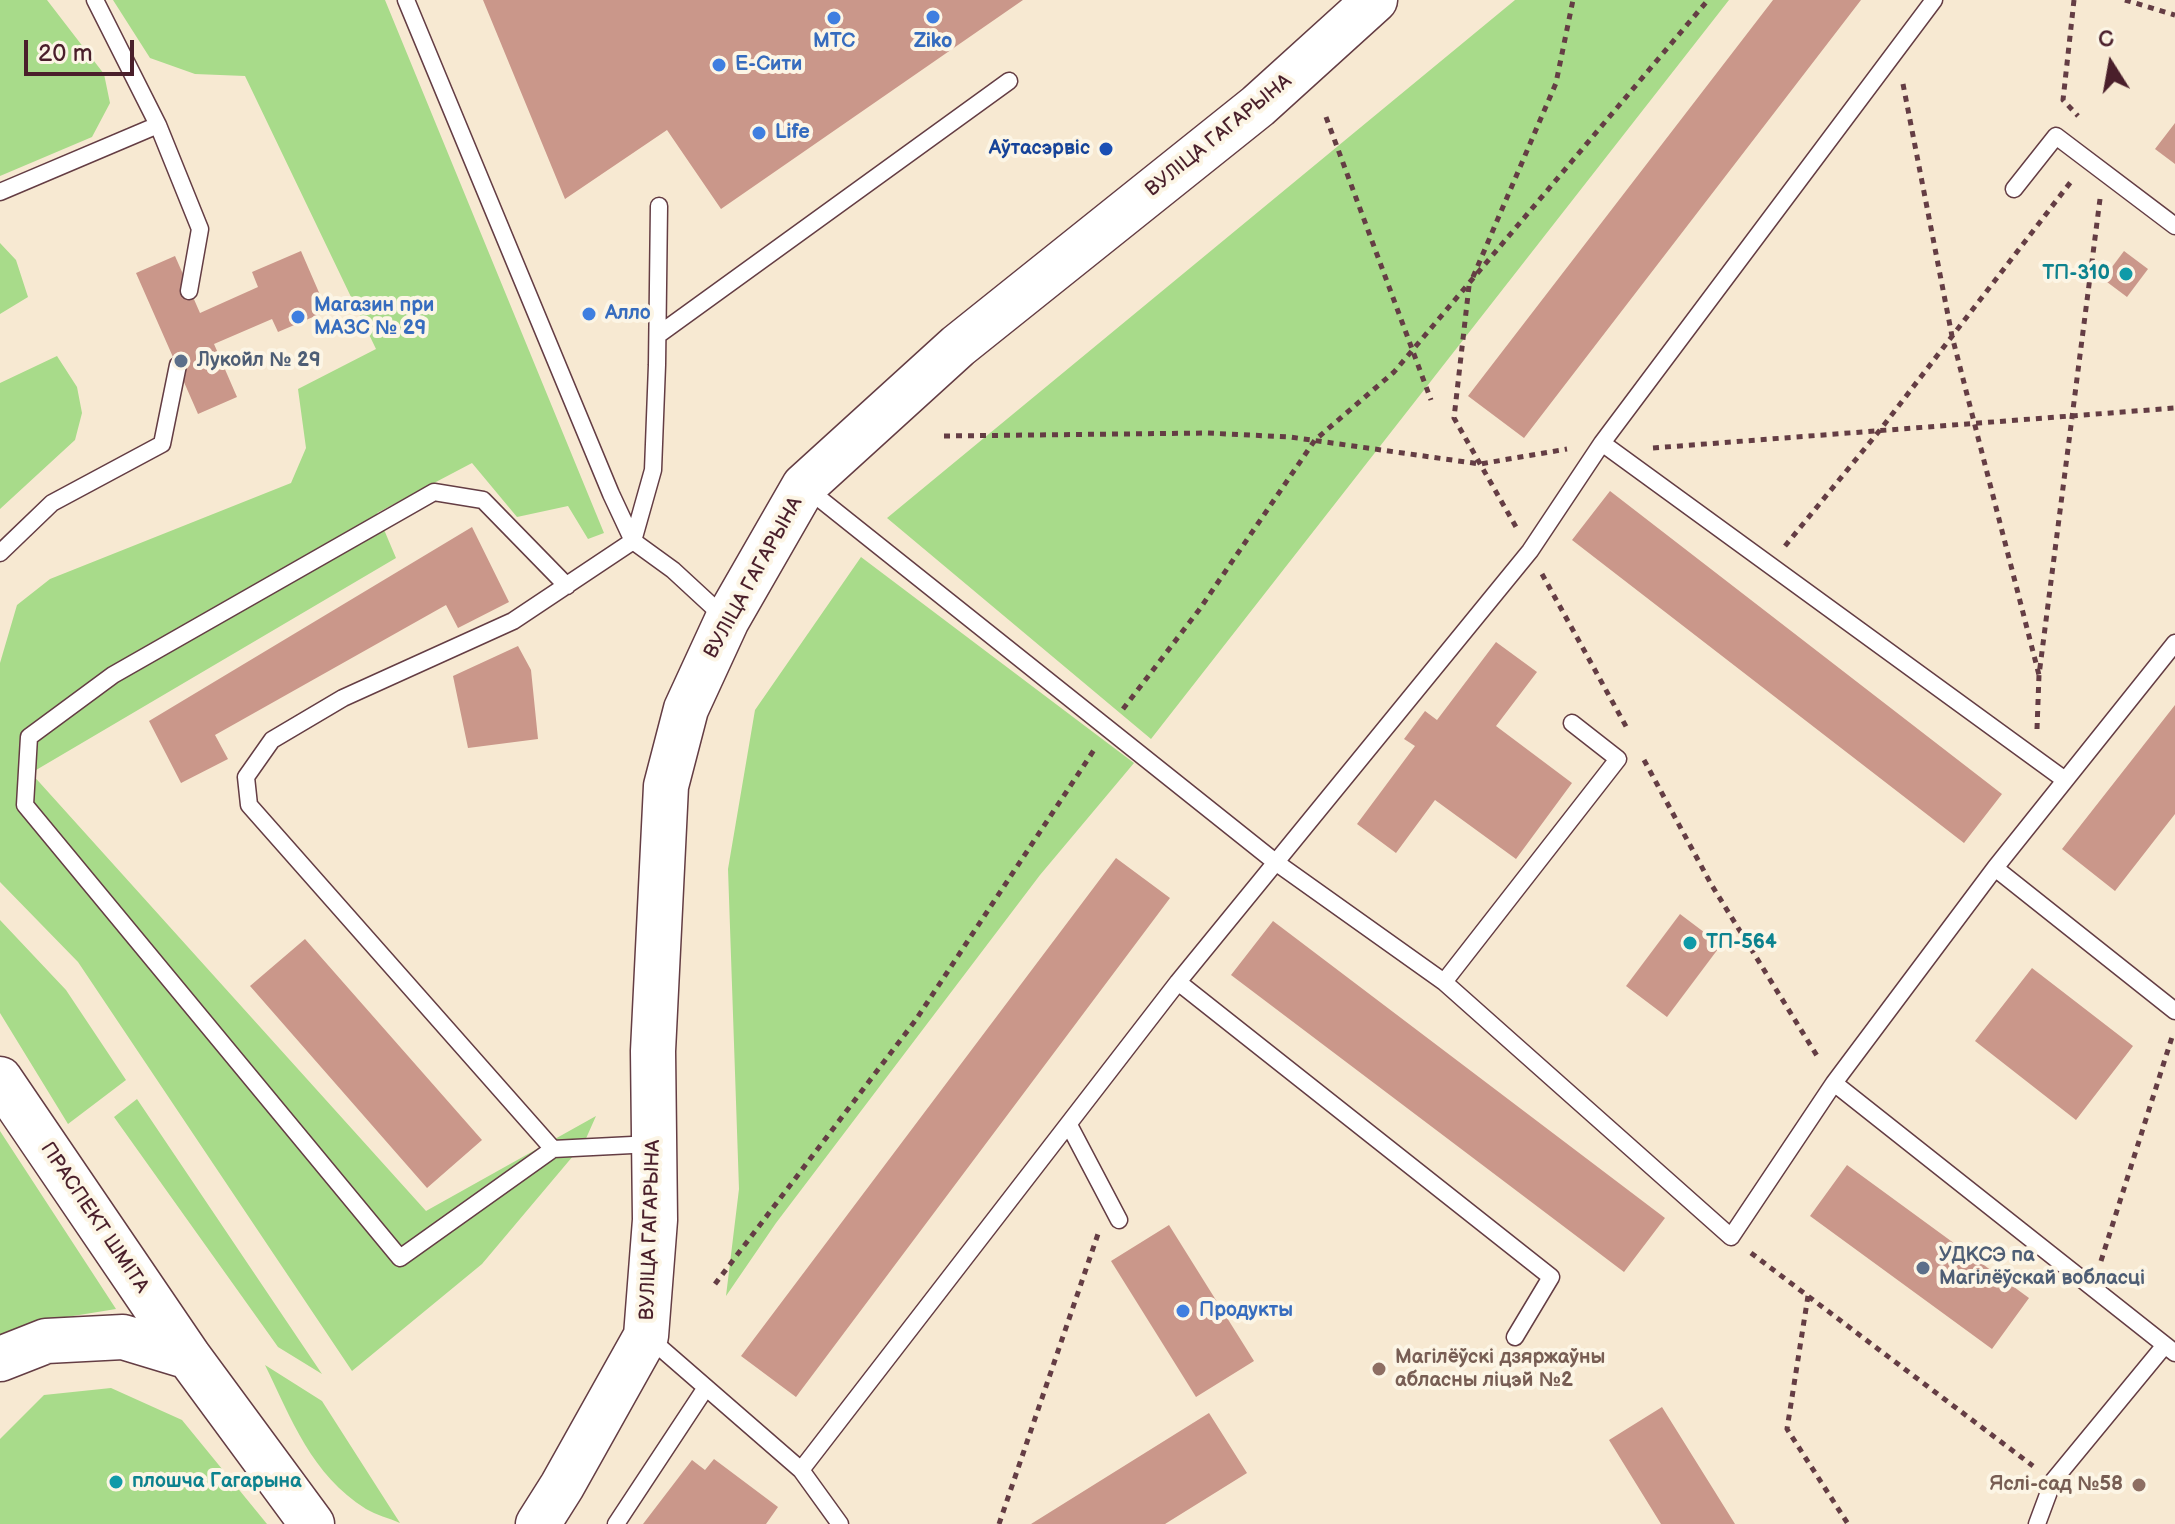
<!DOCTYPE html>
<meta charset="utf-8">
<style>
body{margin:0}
#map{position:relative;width:2175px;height:1524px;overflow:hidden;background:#f7e9d2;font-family:"Balsamiq Sans",sans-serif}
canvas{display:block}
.north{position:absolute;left:2071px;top:24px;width:80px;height:80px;-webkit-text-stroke:6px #fcf5e5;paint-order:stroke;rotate:349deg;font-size:22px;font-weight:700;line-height:32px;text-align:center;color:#4a1f2b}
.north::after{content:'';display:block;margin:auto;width:28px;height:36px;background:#4a1f2b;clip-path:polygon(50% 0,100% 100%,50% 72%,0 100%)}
.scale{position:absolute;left:24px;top:40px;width:110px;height:36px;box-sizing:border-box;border:4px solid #4a1f2b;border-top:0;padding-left:10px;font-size:24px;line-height:28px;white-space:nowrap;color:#4a1f2b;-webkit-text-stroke:6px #fcf5e5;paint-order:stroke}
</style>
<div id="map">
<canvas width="2175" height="1524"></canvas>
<div class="north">С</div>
<div class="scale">20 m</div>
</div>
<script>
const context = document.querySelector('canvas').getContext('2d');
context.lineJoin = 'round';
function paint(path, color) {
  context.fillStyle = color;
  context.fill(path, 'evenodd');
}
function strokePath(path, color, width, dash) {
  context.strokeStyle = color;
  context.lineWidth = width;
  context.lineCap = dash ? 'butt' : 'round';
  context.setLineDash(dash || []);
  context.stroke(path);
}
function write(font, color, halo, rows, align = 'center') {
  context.font = font + ' "Balsamiq Sans",sans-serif';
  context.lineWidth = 8;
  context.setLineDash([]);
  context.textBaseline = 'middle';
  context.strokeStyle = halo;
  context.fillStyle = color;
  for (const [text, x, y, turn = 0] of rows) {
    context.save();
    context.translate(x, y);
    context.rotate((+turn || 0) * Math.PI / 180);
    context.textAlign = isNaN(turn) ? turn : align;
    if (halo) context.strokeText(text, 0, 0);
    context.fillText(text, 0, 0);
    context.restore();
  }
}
paint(new Path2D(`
 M0,0H47L104,74L110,103L92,137L0,176Z
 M113,0H385L604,533L588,539L568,506L517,517L472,463L377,513L396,558L31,773L426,1211L596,1116L584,1143L482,1264L352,1371L78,962L0,882V663L17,605L50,579L291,483L306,448L298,389L376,349L245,76L195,74L150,58Z
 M1515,0H1729L1151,739L887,518Z
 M0,243L16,260L28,297L0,314Z
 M57,356L77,387L82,413L75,440L0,509V383Z
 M861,557L1134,763L1040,875L776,1223L726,1296L739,1189L728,869L755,710Z
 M0,920L66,990L126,1080L68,1124L0,1013Z
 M137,1099L322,1374L278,1347L114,1117Z
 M0,1131L116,1309L30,1323L0,1338Z
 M265,1365L322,1401L400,1523C389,1518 376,1515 366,1509C311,1474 292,1420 265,1365Z
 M111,1388L182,1420L267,1524H0V1439L44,1395Z`), '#a8db8a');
paint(new Path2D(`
 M483,0H1023L721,209L667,130L565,199Z
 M1773,0H1861L1524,438L1468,396Z
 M2175,123V164L2155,149Z
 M301,251L327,311L278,332L272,319L214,344L237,397L198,414L136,273L175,256L200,313L258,287L252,272Z
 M2124,251L2148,269L2127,297L2103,279Z
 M1610,491L2002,794L1964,843L1572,540Z
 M472,527L509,602L458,628L446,605L215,735L228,759L181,783L149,721Z
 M1496,642L1537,672L1496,726L1572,783L1516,859L1435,800L1396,853L1357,824L1415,746L1404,739L1425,711L1437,720Z
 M518,646L531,670L538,739L468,748L453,676Z
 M2175,705V814L2115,891L2062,849Z
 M1116,858L1170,898L796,1397L741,1356Z
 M1680,914L1721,945L1667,1017L1626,986Z
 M1273,921L1665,1218L1624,1272L1231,975Z
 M305,939L482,1140L427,1188L250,986Z
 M2032,968L2133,1046L2076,1120L1975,1041Z
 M1847,1165L2029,1298L1992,1349L1810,1216Z
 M1169,1225L1254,1361L1196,1397L1111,1261Z
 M1662,1407L1735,1524H1661L1609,1440Z
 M1209,1413L1247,1473L1165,1524H1031Z
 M714,1459L778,1507L766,1524H643L692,1460L705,1470Z`), '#ca978a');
const service = new Path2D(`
 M95,0L158,125L200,229L189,291
 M406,0L611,494L633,541L673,570L725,618
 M2014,189L2056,136L2175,226
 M0,192L158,125
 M658,335L1009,81
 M1602,443L2065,780
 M805,487L1274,861L1444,982L1731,1237L1834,1083L2165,1345
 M0,553L52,503L162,444L178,365
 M567,586L483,500L434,492L113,675L29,737L25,805L400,1258L553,1149L652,1144
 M1995,868L2175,643
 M1178,982L1551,1277L1515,1337
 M1444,982L1618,759L1572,723
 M1834,1083L1995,868L2175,1011
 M1069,1125L1119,1220
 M553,1149L249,805L246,777L272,740L343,698L513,621L633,541L653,470L657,365L659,206
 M648,1337L801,1470L1178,982L1530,551L1602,443L1934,0
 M801,1470L840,1524
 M616,1524L705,1389
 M2037,1524L2053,1481L2165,1345L2175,1353`);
const secondary = new Path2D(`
 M538,1524L562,1486L646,1336L655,1220L653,1051L666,786L686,709L727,620L804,486L958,346L1258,106L1375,0`);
const primary = new Path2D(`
 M0,1079L189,1357L312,1524
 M0,1359L46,1341L123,1337L189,1357`);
strokePath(service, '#643d44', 19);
strokePath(secondary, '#643d44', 47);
strokePath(primary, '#643d44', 47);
strokePath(new Path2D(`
 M2074,0L2063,100L2078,116
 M2125,0L2175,15
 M1903,84L1952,336L2039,675
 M1326,117L1431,400
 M1473,277L1556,83L1573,0
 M1469,286L1454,418L1516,527
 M944,436L1207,433L1290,437L1480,464L1567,449
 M1653,448L2175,408
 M1785,546L1880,430L2073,179
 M1542,574L1628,730
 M1123,709L1199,610L1315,440L1394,372L1708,0
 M2037,729L2039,675L2100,199
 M1644,760L1711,884L1819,1059
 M1751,1253L2033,1466
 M2101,1261L2173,1034
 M715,1284L915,1021L1094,750
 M1808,1296L1787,1429L1848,1524
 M999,1524L1098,1234`), '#643d44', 5, [6, 6]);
strokePath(service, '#fff', 16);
strokePath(secondary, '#fff', 44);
strokePath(primary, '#fff', 44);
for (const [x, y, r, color] of [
 [933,17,8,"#3f7fe0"],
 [834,18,8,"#3f7fe0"],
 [719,65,8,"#3f7fe0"],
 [759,133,8,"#3f7fe0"],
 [1106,149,8,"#1a4fb4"],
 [2126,274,8,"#0f9aa8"],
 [589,314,8,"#3f7fe0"],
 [298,317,8,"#3f7fe0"],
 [181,361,8,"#5c6f8a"],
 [1690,943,8,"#0f9aa8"],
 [1923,1268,8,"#5c6f8a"],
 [1183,1311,8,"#3f7fe0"],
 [1379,1369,8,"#8d6e63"],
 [116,1482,8,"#0f9aa8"],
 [2139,1485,8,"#8d6e63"]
]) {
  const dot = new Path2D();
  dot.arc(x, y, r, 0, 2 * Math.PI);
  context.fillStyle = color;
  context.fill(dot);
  strokePath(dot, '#fcf5e5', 3);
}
write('bold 20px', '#366cbe', '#fcf5e5', [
 ["МТС",834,42,"center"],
 ["Ziko",933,42,"center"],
 ["Е-Сити",735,65],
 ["Life",775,133],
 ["Магазин при",314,306],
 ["МАЗС № 29",314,329],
 ["Алло",605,314],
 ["Продукты",1199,1311]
], 'left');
write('20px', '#4a1f2b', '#fcf5e5', [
 ["ВУЛІЦА ГАГАРЫНА",1219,136,-39],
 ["ВУЛІЦА ГАГАРЫНА",754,578,-61],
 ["ПРАСПЕКТ ШМІТА",94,1218,56],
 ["ВУЛІЦА ГАГАРЫНА",651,1230,-88]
]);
write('bold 20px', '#164399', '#fcf5e5', [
 ["Аўтасэрвіс",1090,149]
], 'right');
write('bold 20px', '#0d838f', '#fcf5e5', [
 ["ТП-310",2110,274,"right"],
 ["ТП-564",1706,943],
 ["плошча Гагарына",132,1482]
], 'left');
write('bold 20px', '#4e5e75', '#fcf5e5', [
 ["Лукойл № 29",197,361],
 ["УДКСЭ па",1939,1256],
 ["Магілёўскай вобласці",1939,1279]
], 'left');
write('bold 20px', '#785e54', '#fcf5e5', [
 ["Магілёўскі дзяржаўны",1395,1358],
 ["абласны ліцэй №2",1395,1381],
 ["Яслі-сад №58",2123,1485,"right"]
], 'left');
</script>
